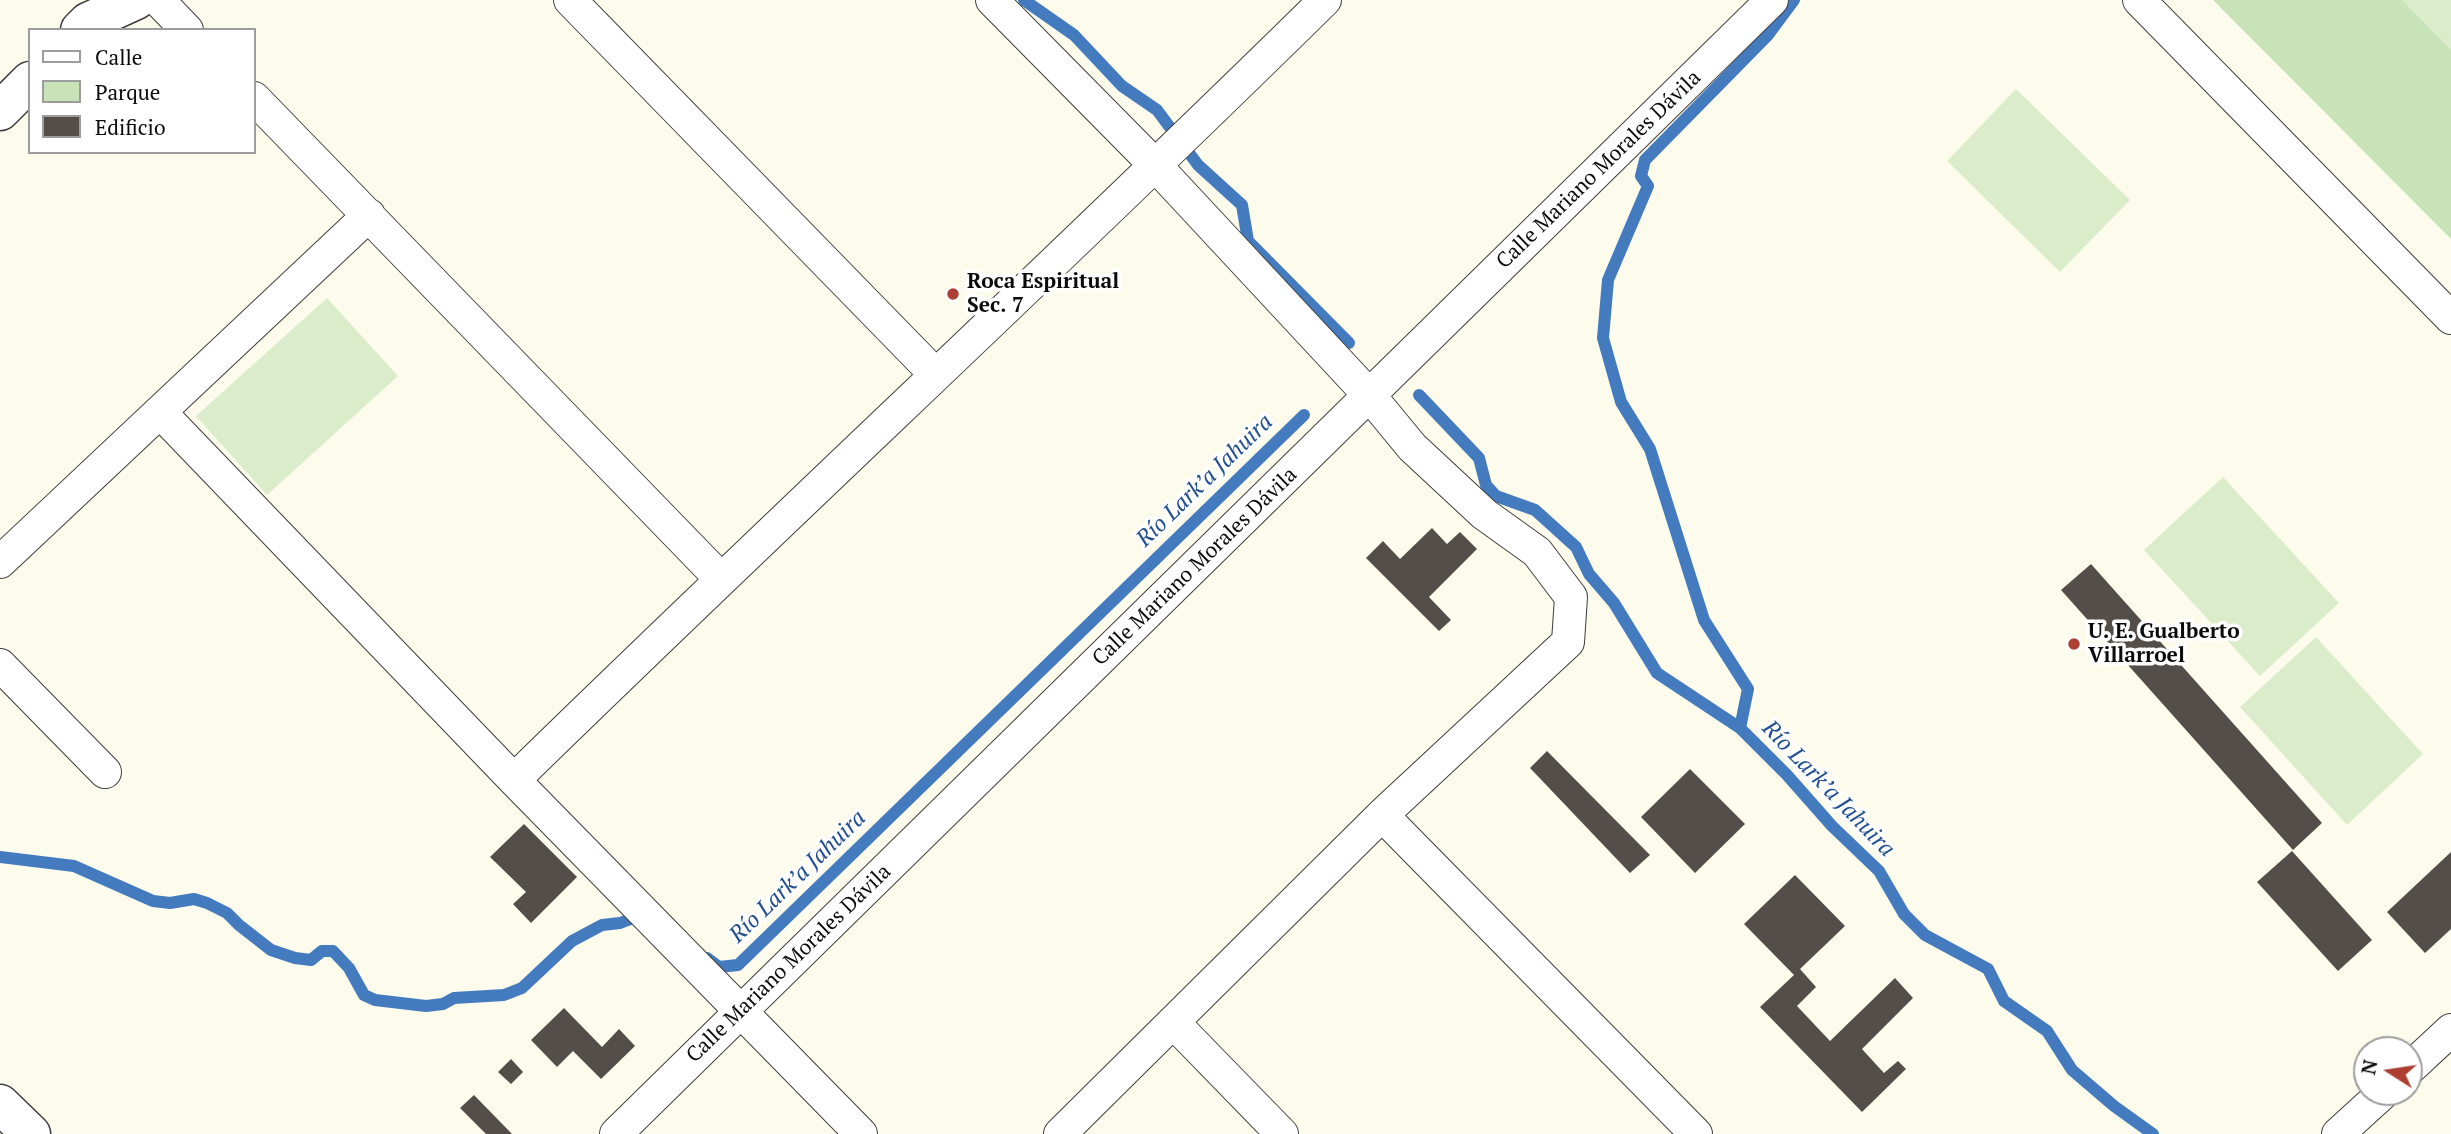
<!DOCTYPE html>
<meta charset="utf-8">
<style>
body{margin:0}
#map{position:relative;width:2451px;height:1134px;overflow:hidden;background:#fdfcec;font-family:"PT Serif",serif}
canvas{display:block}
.legend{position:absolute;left:28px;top:28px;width:228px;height:126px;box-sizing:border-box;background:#fff;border:2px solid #9d9d9d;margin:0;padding:9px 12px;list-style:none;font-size:21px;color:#0b0b0b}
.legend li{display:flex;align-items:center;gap:14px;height:35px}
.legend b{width:35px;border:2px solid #9d9d9d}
.north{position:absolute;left:2353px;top:1036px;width:70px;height:70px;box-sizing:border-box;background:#fff;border:2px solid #9d9d9d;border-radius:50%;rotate:282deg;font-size:19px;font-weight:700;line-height:28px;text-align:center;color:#0b0b0b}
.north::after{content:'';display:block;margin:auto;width:24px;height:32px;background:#ac3f32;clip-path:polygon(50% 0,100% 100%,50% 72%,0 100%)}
</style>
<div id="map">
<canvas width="2451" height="1134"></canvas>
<ul class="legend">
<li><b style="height:9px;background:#fff"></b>Calle</li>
<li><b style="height:19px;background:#c9e3b9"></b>Parque</li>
<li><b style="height:19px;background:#534e49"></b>Edificio</li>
</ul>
<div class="north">N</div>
</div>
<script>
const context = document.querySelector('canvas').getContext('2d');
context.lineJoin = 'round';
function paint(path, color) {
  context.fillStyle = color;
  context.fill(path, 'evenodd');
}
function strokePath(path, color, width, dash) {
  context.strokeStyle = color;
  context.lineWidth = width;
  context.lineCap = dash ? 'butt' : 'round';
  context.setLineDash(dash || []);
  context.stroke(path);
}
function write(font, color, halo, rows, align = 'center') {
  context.font = font + ' "PT Serif",serif';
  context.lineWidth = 7;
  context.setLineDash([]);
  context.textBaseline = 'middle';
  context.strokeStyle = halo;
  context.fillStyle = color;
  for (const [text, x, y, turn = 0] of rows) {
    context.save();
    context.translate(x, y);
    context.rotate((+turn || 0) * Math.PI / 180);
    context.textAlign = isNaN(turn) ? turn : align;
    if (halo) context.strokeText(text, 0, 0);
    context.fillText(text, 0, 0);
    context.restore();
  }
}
paint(new Path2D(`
 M2213,0H2451V239Z`), '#c9e3b9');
paint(new Path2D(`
 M2402,0H2451V50Z
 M2016,89L2130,200L2060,272L1947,161Z
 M327,298L398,376L267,495L196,416Z
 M2223,477L2339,603L2260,676L2144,550Z
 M2316,637L2423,754L2347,825L2240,707Z`), '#dbecca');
strokePath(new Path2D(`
 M1024,0L1074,35L1122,86L1157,110L1198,165L1242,205L1248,241L1349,343
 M1794,0L1768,35L1645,160L1641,176L1648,186L1608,280L1603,338L1621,402L1650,449L1704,620L1748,689L1740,728L1787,775L1832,826L1879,871L1904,914L1925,935L1988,969L2004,1001L2047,1031L2072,1070L2114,1106L2153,1134
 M1419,395L1479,458L1486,485L1496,496L1535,510L1576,547L1589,574L1614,603L1657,673L1740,728
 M0,857L74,866L153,901L170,903L194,899L207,903L227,913L239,925L271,950L295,958L311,960L322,951H333L349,968L364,995L375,1000L426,1006L443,1004L454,998L504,995L522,988L572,941L602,925L620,923L636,917L645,918
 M707,958L719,967L738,965L1304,415`), '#447bbf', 12);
paint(new Path2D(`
 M1432,528L1447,544L1460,532L1477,549L1429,597L1451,620L1439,631L1366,558L1383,541L1400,559Z
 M2091,564L2322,823L2293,850L2061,590Z
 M1547,751L1650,855L1630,873L1530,768Z
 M1690,769L1745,824L1695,873L1641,817Z
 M524,824L577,877L531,923L513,904L526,892L490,857Z
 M2292,851L2372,940L2338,971L2257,882Z
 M2451,852V929L2425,953L2387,912Z
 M1795,875L1845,926L1800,969L1816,987L1797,1006L1830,1041L1895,978L1913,998L1862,1049L1884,1073L1898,1061L1906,1069L1862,1112L1760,1007L1794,975L1744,924Z
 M564,1008L602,1047L619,1029L635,1046L601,1079L573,1051L557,1067L531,1040Z
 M511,1059L523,1072L511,1084L498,1072Z
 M474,1095L512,1134H486L460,1108Z`), '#534e49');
const minor = new Path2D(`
 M158,0L187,30
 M570,0L935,374
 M992,0L1156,166L1370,396L1412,447L1484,514L1537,552L1571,597L1568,642L1382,815L1060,1134
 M2139,0L2451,318
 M254,98L720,578
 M160,412L514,780L861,1134
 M0,562L369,215
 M0,665L105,772
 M514,780C782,518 1058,263 1325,0
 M1382,815L1696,1134
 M1173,1022L1282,1134
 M2409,1069L2451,1030
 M616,1134L1772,0
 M2338,1134L2384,1092`);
const tertiary = new Path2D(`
 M80,30L88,22L136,0
 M0,111L30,81
 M0,1104L31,1134`);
strokePath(minor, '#3e3e3e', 34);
strokePath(tertiary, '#3e3e3e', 41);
strokePath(minor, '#fff', 32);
strokePath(tertiary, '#fff', 38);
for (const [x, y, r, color] of [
 [953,294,7,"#ac3f32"],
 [2074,644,7,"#ac3f32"]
]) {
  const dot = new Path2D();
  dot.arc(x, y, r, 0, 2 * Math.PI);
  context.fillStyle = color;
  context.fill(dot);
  strokePath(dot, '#fff', 2.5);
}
write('21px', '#0b0b0b', '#fff', [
 ["Calle Mariano Morales Dávila",1599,170,-44],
 ["Calle Mariano Morales Dávila",1195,567,-44],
 ["Calle Mariano Morales Dávila",789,964,-44]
]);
write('bold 21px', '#0b0b0b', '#fff', [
 ["Roca Espiritual",967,282],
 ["Sec. 7",967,306],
 ["U. E. Gualberto",2088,632],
 ["Villarroel",2088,656]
], 'left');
write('italic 23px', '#224f8f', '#fff', [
 ["Río Lark’a Jahuira",1205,481,-44],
 ["Río Lark’a Jahuira",1828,789,46],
 ["Río Lark’a Jahuira",798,877,-44]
]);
</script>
